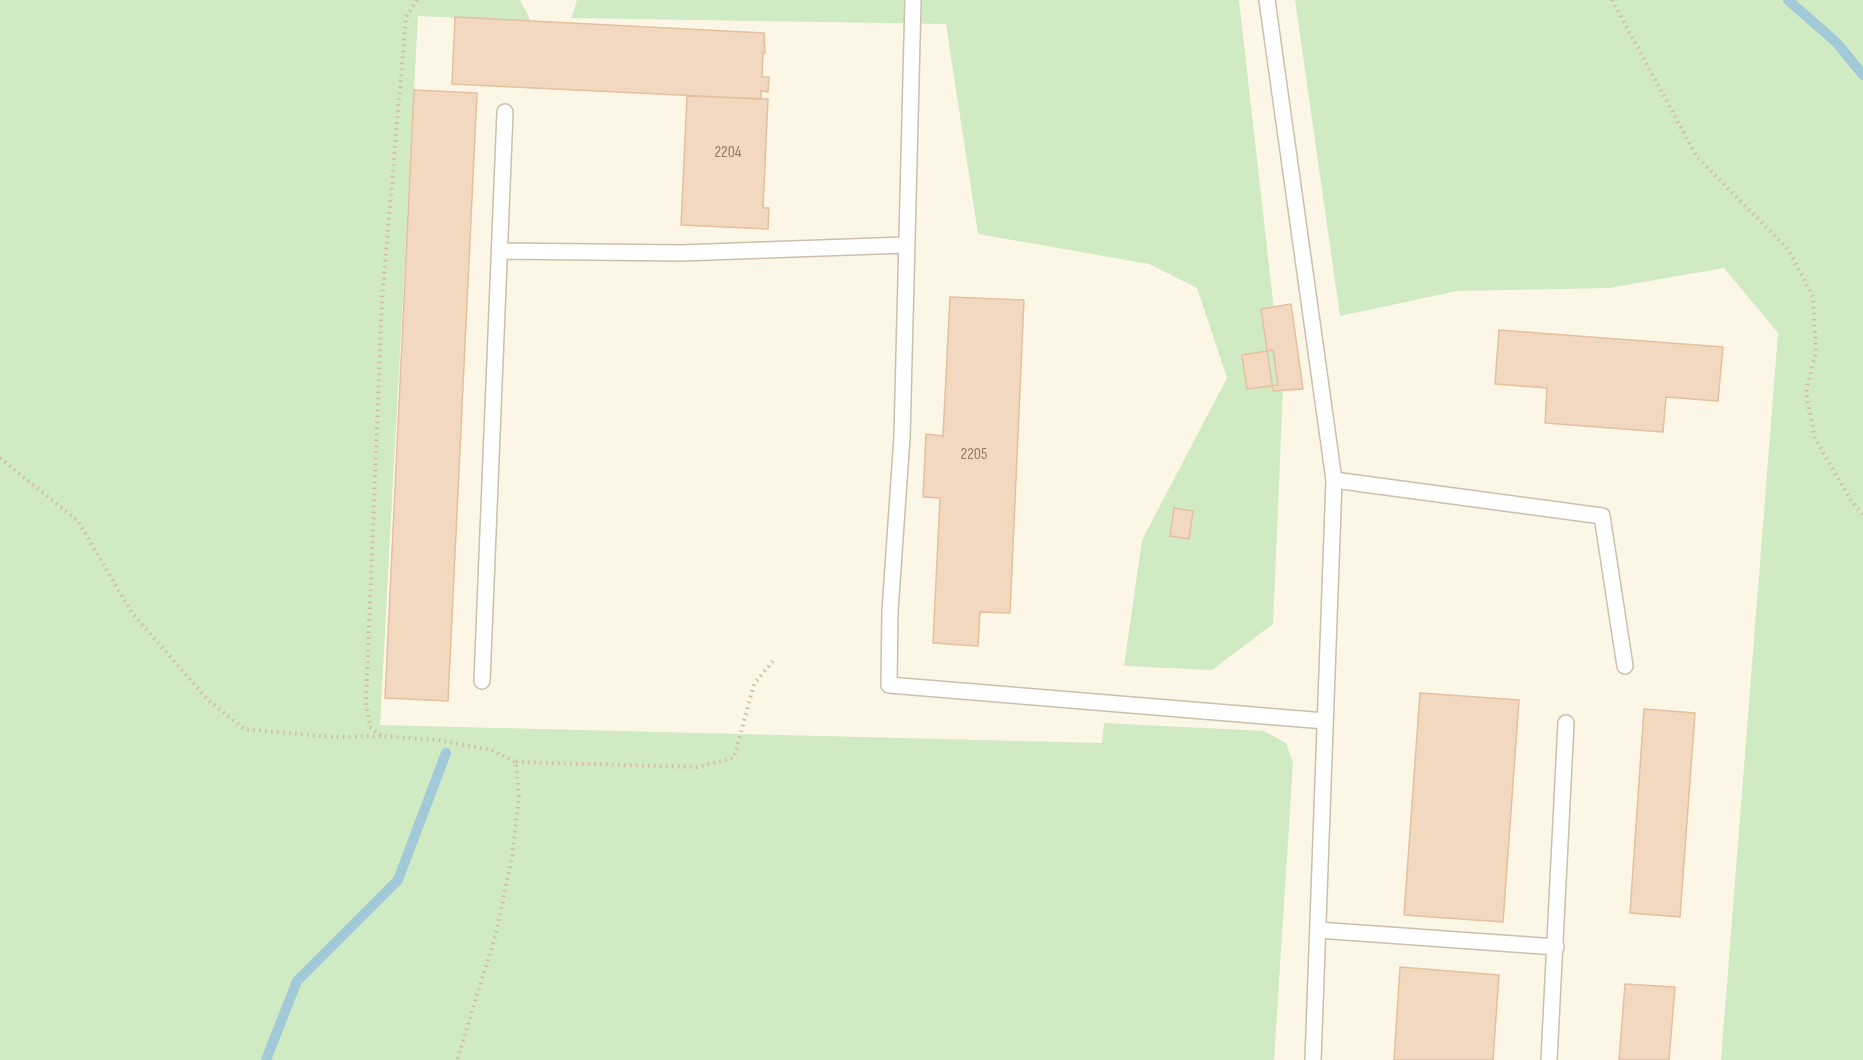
<!DOCTYPE html>
<style>
body{margin:0}
canvas{display:block;background:#fcf6e6}
</style>
<canvas width="1863" height="1060"></canvas>
<script>
const context = document.querySelector('canvas').getContext('2d');
context.lineJoin = 'round';
function paint(path, color) {
  context.fillStyle = color;
  context.fill(path, 'evenodd');
}
function strokePath(path, color, width, dash) {
  context.strokeStyle = color;
  context.lineWidth = width;
  context.lineCap = dash ? 'butt' : 'round';
  context.setLineDash(dash || []);
  context.stroke(path);
}
function write(font, color, halo, rows, align = 'center') {
  context.font = font + ' "Sofia Sans Condensed",sans-serif';
  context.lineWidth = 5;
  context.setLineDash([]);
  context.textBaseline = 'middle';
  context.strokeStyle = halo;
  context.fillStyle = color;
  for (const [text, x, y, turn = 0] of rows) {
    context.save();
    context.translate(x, y);
    context.rotate((+turn || 0) * Math.PI / 180);
    context.textAlign = isNaN(turn) ? turn : align;
    if (halo) context.strokeText(text, 0, 0);
    context.fillText(text, 0, 0);
    context.restore();
  }
}
paint(new Path2D(`
 M0,0H520L531,21L418,16L380,725L1102,743L1104,723L1264,731L1286,743L1293,763L1274,1060H0Z
 M577,0H1239L1283,389L1273,624L1212,670L1124,666L1142,540L1227,378L1197,288L1149,264L978,234L946,24L571,18Z
 M1295,0H1863V1060H1721L1778,333L1724,268L1609,288L1457,291L1340,316Z`), '#d0eac4');
strokePath(new Path2D(`
 M1788,0L1837,43L1863,75
 M266,1060L297,981L398,880L446,753`), '#a1c9d7', 10);
const building = new Path2D(`
 M455,17L764,33L765,53L763,52L762,77H769L768,92L761,91V99L452,84Z
 M414,90L477,93L448,701L385,698Z
 M687,96L768,99L763,208H769L768,229L681,225Z
 M950,297L1024,300L1010,613L980,612L978,646L933,643L940,498L923,497L926,434L943,436Z
 M1291,304L1303,389L1273,391L1261,309Z
 M1499,330L1723,347L1718,401L1666,397L1663,432L1545,423L1547,388L1495,384Z
 M1273,350L1278,385L1247,389L1242,355Z
 M1174,508L1193,511L1189,539L1170,536Z
 M1420,693L1519,700L1503,922L1404,915Z
 M1644,709L1695,713L1680,917L1630,913Z
 M1400,967L1499,975L1493,1060H1394Z
 M1625,984L1675,987L1669,1060H1619Z`);
paint(building, '#f1d8be');
strokePath(building, '#e4c09e', 1.5);
const lane = new Path2D(`
 M913,0L902,437L890,611L889,685L1325,721
 M1267,0L1334,480L1313,1060
 M501,251L681,253L905,245
 M1334,480L1602,516L1625,666
 M482,681L505,112
 M1318,930L1556,947
 M1549,1060L1566,723`);
strokePath(lane, '#cebeac', 18);
strokePath(new Path2D(`
 M417,0L406,17L382,300L366,702L370,727L381,736L437,740L491,750L516,762L519,798L511,863L495,937L457,1060
 M1612,0L1697,157L1788,249L1813,297L1816,352L1806,392L1815,439L1852,502L1863,515
 M0,458L78,521L132,613L209,701L244,729L333,737L381,736
 M516,762L697,767L734,758L754,684L774,660`), '#d6bba1', 4, [1.5, 4.5]);
strokePath(lane, '#fff', 15);
write('16px', '#947c68', null, [
 ["2204",728,153],
 ["2205",974,455]
]);
</script>
